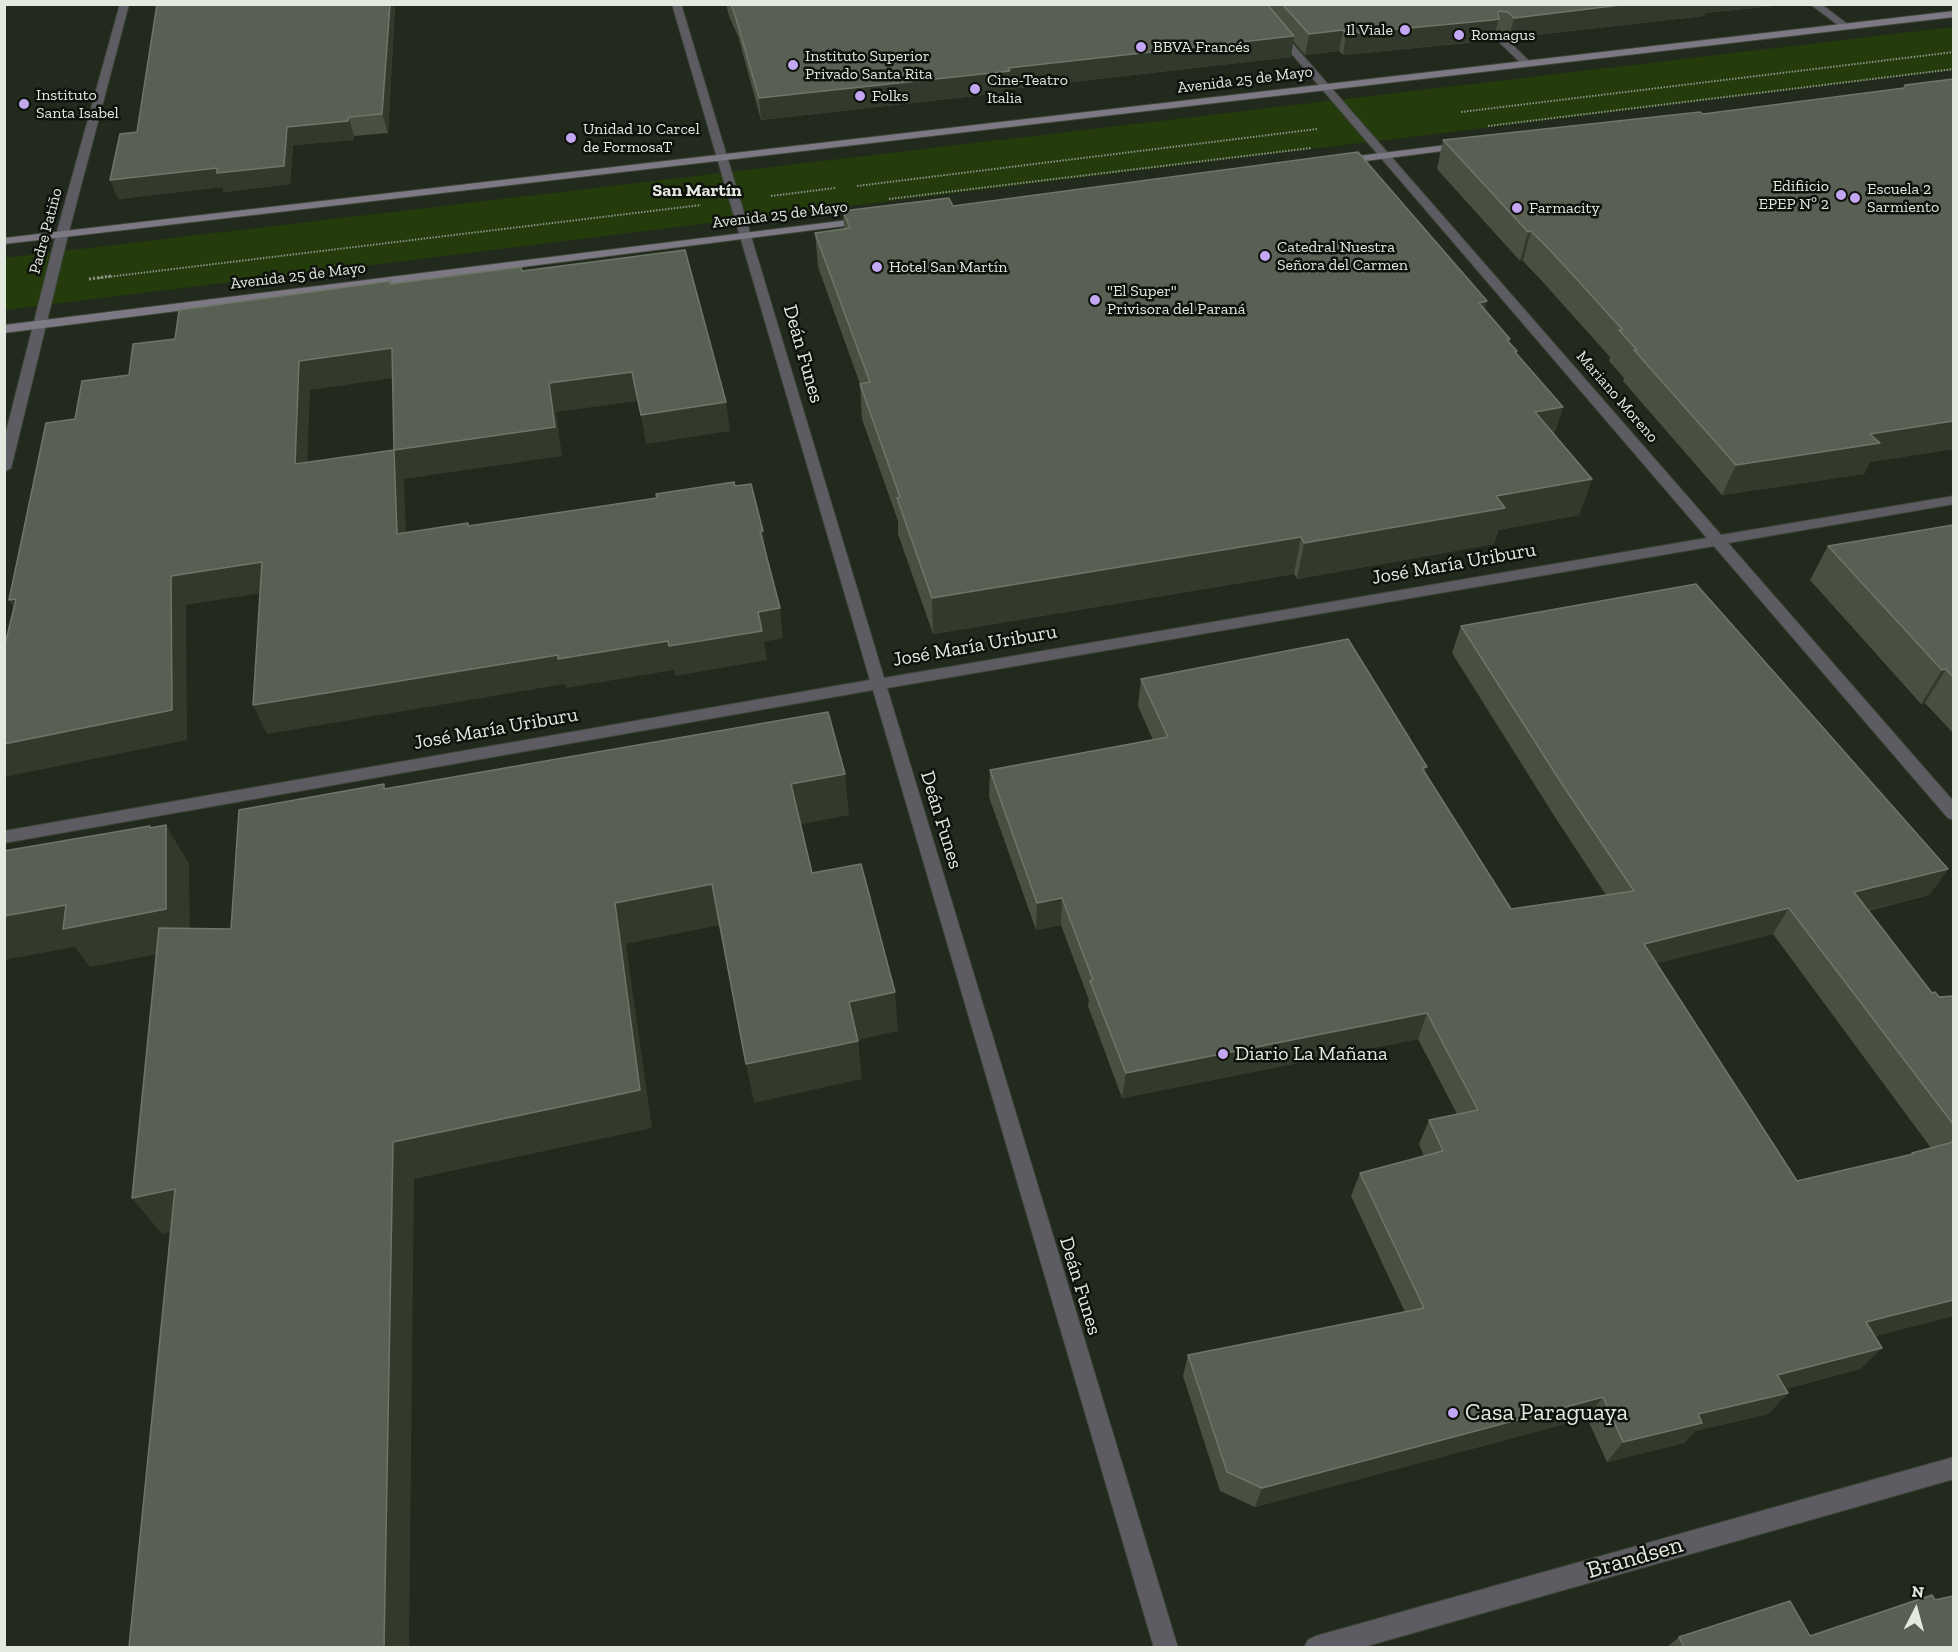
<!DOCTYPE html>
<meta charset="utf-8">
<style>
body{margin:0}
#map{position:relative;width:1958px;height:1652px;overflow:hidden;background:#222a1d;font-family:"Zilla Slab",serif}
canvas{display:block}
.frame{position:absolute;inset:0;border:6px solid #e4e9e0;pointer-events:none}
.north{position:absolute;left:1886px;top:1580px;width:60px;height:60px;-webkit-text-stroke:4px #0e110c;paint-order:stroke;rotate:6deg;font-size:16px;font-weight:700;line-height:24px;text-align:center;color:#e4e9e0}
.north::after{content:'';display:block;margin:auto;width:21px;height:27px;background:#e4e9e0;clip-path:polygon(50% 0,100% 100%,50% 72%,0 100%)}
</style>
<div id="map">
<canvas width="1958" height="1652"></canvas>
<div class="frame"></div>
<div class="north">N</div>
</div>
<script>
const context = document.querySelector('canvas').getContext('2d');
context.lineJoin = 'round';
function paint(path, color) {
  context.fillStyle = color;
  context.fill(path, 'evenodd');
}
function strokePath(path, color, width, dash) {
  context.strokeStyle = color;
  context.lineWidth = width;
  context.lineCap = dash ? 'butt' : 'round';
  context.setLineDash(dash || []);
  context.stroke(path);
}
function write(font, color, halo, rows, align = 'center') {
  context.font = font + ' "Zilla Slab",serif';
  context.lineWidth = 5;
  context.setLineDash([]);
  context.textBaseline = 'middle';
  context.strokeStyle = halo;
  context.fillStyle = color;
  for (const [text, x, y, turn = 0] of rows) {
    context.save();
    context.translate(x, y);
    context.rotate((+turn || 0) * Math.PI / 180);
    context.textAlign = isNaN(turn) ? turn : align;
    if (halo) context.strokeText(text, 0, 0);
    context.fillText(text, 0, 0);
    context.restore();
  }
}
paint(new Path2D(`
 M1953,27V70L5,310L4,258Z`), '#243b0c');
const pedestrian = new Path2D(`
 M1810,4H1821L1850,26L1842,28Z`);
const minor = new Path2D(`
 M120,4H129L68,235L11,468L4,472V440L56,235Z
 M672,4H681L884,678L1707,538L1249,4H1258L1721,535L1954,496V504L1728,543L1954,802V820L1948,818L1714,546L887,688L1178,1648H1154L873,690L4,843V831L870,680Z
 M1954,1457V1479L1360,1648H1304L1308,1640L1316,1636Z`);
const tertiary = new Path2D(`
 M1495,34H1501L1530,62V66H1524L1495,38Z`);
const secondary = new Path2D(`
 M1954,11V17L4,244V238Z
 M1462,143L1467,146L1466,148L1342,164L1337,161L1342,158Z
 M864,218L868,219V223L4,333V325Z`);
strokePath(pedestrian, '#3d4538', 2);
strokePath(minor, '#3d4538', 2);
strokePath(tertiary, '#3d4538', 2);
strokePath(secondary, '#3d4538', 2);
strokePath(new Path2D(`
 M1461,112L1954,52
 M1488,126L1954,69
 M857,186L1317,129
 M771,196L835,188
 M889,199L1311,148
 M99,278L701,205`), '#8c9388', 2, [1.5, 1.5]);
strokePath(new Path2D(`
 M89,279L111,276`), '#8c9388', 3, [2, 2]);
paint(pedestrian, '#5e5c63');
paint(minor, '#5e5c63');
paint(tertiary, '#5e5c63');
paint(secondary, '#7d7984');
paint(new Path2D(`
 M157,4H395L388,133L354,136V140L293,145L290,184L224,192L222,187L118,199L137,132Z
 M726,4H1792L1705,13L1704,16L1509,38L1503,32H1496L1494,40L1488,41L1343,55L1339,51L1305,55L1293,41L1291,57L1010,89V92L761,120L738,36L729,16Z
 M1953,79V449L1870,462L1864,474L1722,495L1623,381L1624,378L1609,361L1610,357L1541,280L1523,261H1520L1437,169L1443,140L1703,114L1904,88Z
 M953,206L1485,310L1510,339L1509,342L1517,351L1516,354L1563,407L1554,434L1592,479L1579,515L1498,530L1494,544L1297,579L1294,574L933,634L898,534V521L862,419L860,384L818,267L815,233L844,229L843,211Z
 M1953,525V733L1925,703L1921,704L1810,580L1828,546Z
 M1461,626L1948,869L1929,895L1868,911L1932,993L1939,997L1953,996V1316L1875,1336L1882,1348L1860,1369L1785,1389L1788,1393L1768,1414L1695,1431L1684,1443L1607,1462L1587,1418L1255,1507L1220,1491L1183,1376L1188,1355L1405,1312L1351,1196L1360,1173L1424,1156L1419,1144L1429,1120L1457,1114L1418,1039L1122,1098L1088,1006L1089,1000L1061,925L1036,930L989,797L990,770L1153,740L1138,706L1141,679L1425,774L1511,909L1606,895L1553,814L1452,653ZM1773,934L1931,1148L1912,1153L1910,1155L1797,1181L1657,963Z
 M1935,1600L1953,1647H1667L1679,1637L1810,1636Z`), '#485042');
paint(new Path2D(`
 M390,4H395L388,133L382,114Z
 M1629,4H1792L1705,13L1704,16L1509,38L1514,18Z
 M1500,11L1494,40L1343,55L1346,34L1498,13Z
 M1343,30L1339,51L1305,55L1309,34Z
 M1294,36L1291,57L1010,89V92L761,120L759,98L1008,68Z
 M349,117L354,136V140L293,145L290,184L224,192L222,187L118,199L110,180L217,168L287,127Z
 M1531,231L1523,261H1520L1528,232Z
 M1487,301L1478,336L1479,303Z
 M392,348L401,377L310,390L306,493L295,464L299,361Z
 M632,372L638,401L556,412L562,456L404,479L407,563L397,534L394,450L549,383Z
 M726,402L730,431L646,444L641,415Z
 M1563,407L1551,443L1535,412Z
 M1953,421V449L1870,462L1864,474L1722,495L1736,465L1870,434Z
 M1592,479L1579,515L1498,530L1494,544L1297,579L1304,543L1496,496Z
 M760,531H763L767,560Z
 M1301,537L1294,574L933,634L932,598Z
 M262,562L274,591L186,605L187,740L4,777V744L171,576Z
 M16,599L27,630L9,600Z
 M780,608L783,638L764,642L767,660L675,676L674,670L566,688L565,684L267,734L253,705Z
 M1946,669L1925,703L1921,704L1942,670Z
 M1427,767L1419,794L1422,768Z
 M845,774L849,815L797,825L791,784Z
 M166,825L189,864L190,948L90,967L75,947L4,960V916L66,905L150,828V826L166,852Z
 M1948,869L1929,895L1837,918L1854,892Z
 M712,884L720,925L626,944L652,1128L414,1179L409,1647H384L393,1142L615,903Z
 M1062,898L1061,925L1036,930L1037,903Z
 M1789,908L1773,934L1631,970L1644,944Z
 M895,992L898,1031L853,1041L849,1002Z
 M1427,1013L1418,1039L1122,1098L1126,1073Z
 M858,1041L862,1079L754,1103L746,1064Z
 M175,1189L203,1225L162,1234L132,1198Z
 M1953,1300V1316L1845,1344L1866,1322Z
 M1882,1348L1860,1369L1757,1396L1777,1375Z
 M1788,1393L1768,1414L1695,1431L1684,1443L1607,1462L1623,1442L1698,1414Z
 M1603,1397L1587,1418L1255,1507L1262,1488Z`), '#323a2c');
const building = new Path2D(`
 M157,4H390L382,114L349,117L348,121L287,127L284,166L217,173V168L110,180L120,134L137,132Z
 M731,4H1267L1294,36L1008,68L1010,71L759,98L735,15Z
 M1282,4H1629L1514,18L1508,12L1500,11L1498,13L1499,19L1493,20L1346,34L1343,30L1309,34Z
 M1953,79V421L1870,434L1880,443L1736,465L1634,350H1637L1619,330H1623L1550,250L1531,231L1528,232L1443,140L1700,112L1703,114L1904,88L1905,85Z
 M1358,152L1487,301L1479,303L1510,339L1507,340L1517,351L1515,352L1563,407L1535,412L1592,479L1496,496L1505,508L1304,543L1301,537L932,598L897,498L900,497L860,384L870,382L815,233L850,228L843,211L949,198L953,206Z
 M685,250L726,402L641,415L632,372L549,383L555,427L394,450L397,534L468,523V526L657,498L656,494L734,482L735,486L751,484L763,531H760L780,608L758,612L762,631L669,646L668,641L558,659V655L253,705L262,562L171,576L172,710L4,744V649L16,599L9,600L46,423L75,419L82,381L129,375L133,344L175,339L179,310L391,281L390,284L521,267L522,271ZM392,348L394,450L295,464L299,361Z
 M1953,525V677L1946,669L1942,670L1828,546Z
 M1696,584L1948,869L1854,892L1932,993L1935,992L1939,997L1953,996V1124L1789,908L1644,944L1797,1181L1913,1154L1912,1153L1953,1142V1300L1866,1322L1882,1348L1777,1375L1788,1393L1698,1414L1702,1423L1623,1442L1603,1397L1262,1488L1227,1472L1188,1355L1424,1308L1360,1173L1443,1151L1429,1120L1478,1110L1427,1013L1126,1073L1090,981L1093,980L1062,898L1037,903L990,770L1168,737L1141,679L1348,639L1427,767L1422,768L1511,909L1634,891L1564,787L1461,626Z
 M828,712L845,774L791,784L812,873L861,864L895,992L849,1002L858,1041L746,1064L712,884L615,903L640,1090L393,1142L384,1647H129L175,1189L132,1198L159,928L231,929L239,810L384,784V789Z
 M166,825V909L63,929L66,905L4,916V851L150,826V828Z
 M1932,1595L1935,1600L1953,1596V1647H1682H1684L1679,1637L1790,1601L1810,1636Z`);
paint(building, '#596053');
strokePath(building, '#6e7669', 1.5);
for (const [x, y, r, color] of [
 [1405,30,6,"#c3a7f2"],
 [1459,35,6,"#c3a7f2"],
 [1141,47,6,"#c3a7f2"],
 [793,65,6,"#c3a7f2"],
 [975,89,6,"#c3a7f2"],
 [860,96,6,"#c3a7f2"],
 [24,104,6,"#c3a7f2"],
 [571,138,6,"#c3a7f2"],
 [1841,195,6,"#c3a7f2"],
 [1855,198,6,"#c3a7f2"],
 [1517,208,6,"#c3a7f2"],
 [1265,256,6,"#c3a7f2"],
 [877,267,6,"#c3a7f2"],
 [1095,300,6,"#c3a7f2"],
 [1223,1054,6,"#c3a7f2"],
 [1453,1413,6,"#c3a7f2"]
]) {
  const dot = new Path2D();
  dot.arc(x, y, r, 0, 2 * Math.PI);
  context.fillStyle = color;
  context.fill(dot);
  strokePath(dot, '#0e110c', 2);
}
write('16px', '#e4e9e0', '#0e110c', [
 ["Il Viale",1393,30,"right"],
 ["Romagus",1471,35],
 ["BBVA Francés",1153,47],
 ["Instituto Superior",805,56],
 ["Privado Santa Rita",805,74],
 ["Cine-Teatro",987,80],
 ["Italia",987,98],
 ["Instituto",36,95],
 ["Santa Isabel",36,113],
 ["Folks",872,96],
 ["Unidad 10 Carcel",583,129],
 ["de FormosaT",583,147],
 ["Edifiicio",1829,186,"right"],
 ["EPEP Nº 2",1829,204,"right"],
 ["Escuela 2",1867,189],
 ["Sarmiento",1867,207],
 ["Farmacity",1529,208],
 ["Catedral Nuestra",1277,247],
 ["Señora del Carmen",1277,265],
 ["Hotel San Martín",889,267],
 ["\"El Super\"",1107,291],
 ["Privisora del Paraná",1107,309]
], 'left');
write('16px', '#e4e9e0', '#0e110c', [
 ["Avenida 25 de Mayo",1245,80,-7],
 ["Avenida 25 de Mayo",780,215,-7],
 ["Padre Patiño",46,231,-75],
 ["Avenida 25 de Mayo",298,276,-7],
 ["Mariano Moreno",1617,397,49]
]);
write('bold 18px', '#e4e9e0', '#0e110c', [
 ["San Martín",697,191]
]);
write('20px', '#e4e9e0', '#0e110c', [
 ["Deán Funes",803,354,74],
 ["José María Uriburu",1454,564,-10],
 ["José María Uriburu",975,646,-10],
 ["José María Uriburu",496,729,-10],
 ["Deán Funes",941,820,73],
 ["Deán Funes",1080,1286,73]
]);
write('20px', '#e4e9e0', '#0e110c', [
 ["Diario La Mañana",1235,1054]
], 'left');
write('24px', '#e4e9e0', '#0e110c', [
 ["Casa Paraguaya",1465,1413]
], 'left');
write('24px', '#e4e9e0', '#0e110c', [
 ["Brandsen",1635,1558,-16]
]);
</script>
